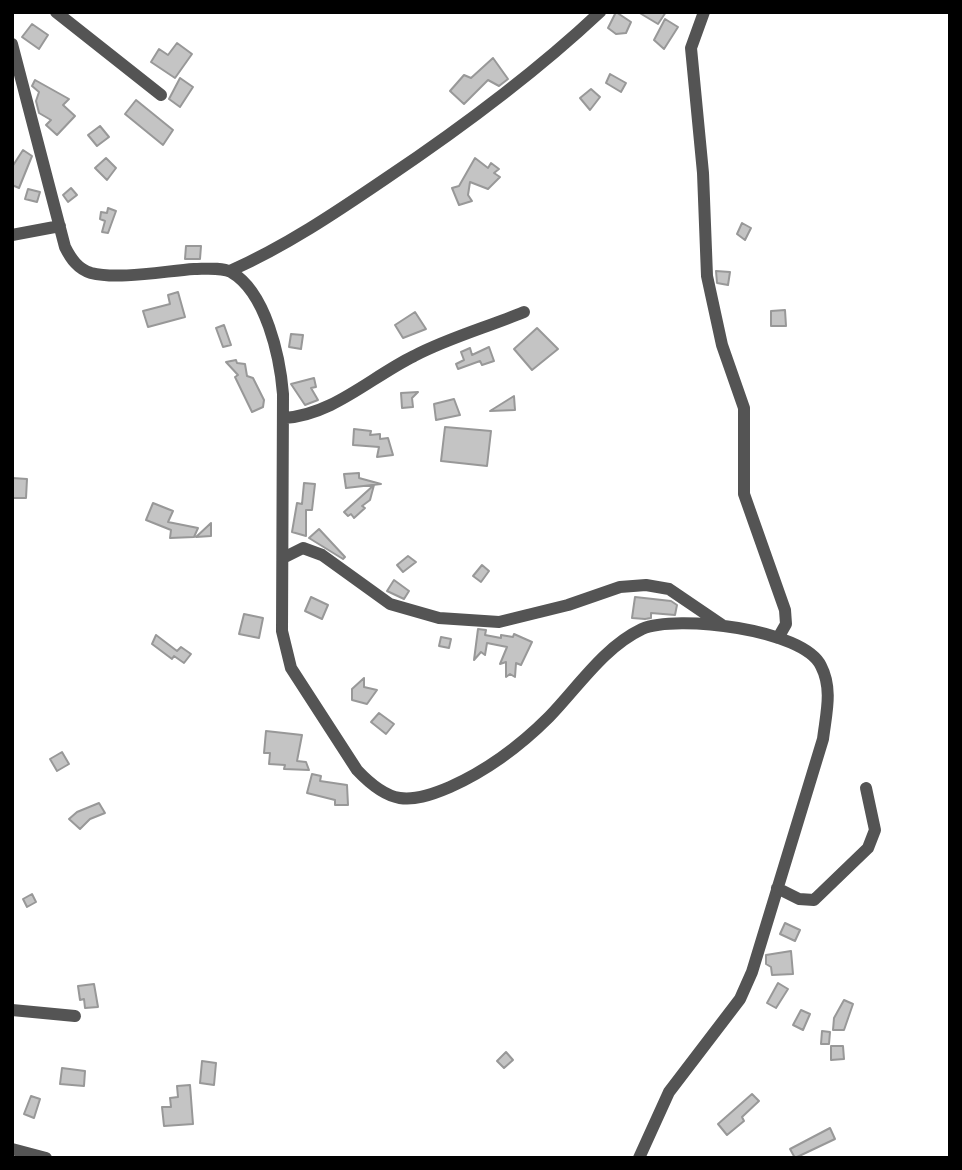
<!DOCTYPE html>
<style>
body{margin:0}
#map{position:relative;width:962px;height:1170px;overflow:hidden;background:#fff;font-family:"IBM Plex Sans",sans-serif}
canvas{display:block}
.frame{position:absolute;inset:0;border:14px solid #000;pointer-events:none}
</style>
<div id="map">
<canvas width="962" height="1170"></canvas>
<div class="frame"></div>
</div>
<script>
const context = document.querySelector('canvas').getContext('2d');
context.lineJoin = 'round';
function paint(path, color) {
  context.fillStyle = color;
  context.fill(path, 'evenodd');
}
function strokePath(path, color, width, dash) {
  context.strokeStyle = color;
  context.lineWidth = width;
  context.lineCap = dash ? 'butt' : 'round';
  context.setLineDash(dash || []);
  context.stroke(path);
}
const building = new Path2D(`
 M616,12L631,22L626,33L616,34L608,28Z
 M638,12H666L658,24Z
 M665,19L678,27L664,49L654,40Z
 M32,24L48,35L39,49L22,37Z
 M177,43L192,54L175,78L151,62L159,49L168,55Z
 M493,58L508,79L499,86L488,80L464,104L450,91L464,75L471,78Z
 M610,74L626,83L621,92L606,83Z
 M180,78L193,87L180,107L169,99Z
 M35,80L69,99L63,105L75,116L57,135L46,125L51,120L39,113L36,101L39,92L32,86Z
 M591,89L600,97L590,110L580,98Z
 M136,100L173,130L163,145L125,114Z
 M100,126L109,137L97,146L88,135Z
 M23,150L32,156L19,188L12,185V167Z
 M106,158L116,168L107,180L95,168Z
 M475,158L488,168L491,163L499,169L494,173L500,177L488,189L470,182L468,195L472,201L459,205L452,188L459,186Z
 M71,188L77,195L68,202L63,195Z
 M28,189L40,192L37,202L25,199Z
 M108,208L116,211L108,233L102,232L105,221L100,219L101,212L107,213Z
 M742,223L751,228L745,240L737,234Z
 M186,246H201L200,259H185Z
 M716,271L730,272L728,285L717,283Z
 M178,292L185,317L148,327L143,311L170,304L168,295Z
 M785,310L786,326H771V311Z
 M415,312L426,329L403,338L395,325Z
 M224,325L231,345L223,347L216,328Z
 M537,328L558,349L532,370L514,349Z
 M291,334L303,335L301,349L289,347Z
 M489,347L494,361L482,365L480,361L458,369L456,364L464,360L461,352L470,348L472,355Z
 M236,360L237,363L245,364L247,376L253,378L264,400L263,407L252,412L235,377L238,375L226,362Z
 M314,378L316,387L311,388L318,400L305,405L291,384Z
 M418,392L412,398L413,407L402,408L401,393Z
 M514,396L515,410L490,411Z
 M454,399L460,415L436,420L434,404Z
 M445,427L491,431L487,466L441,461Z
 M354,429L371,431L370,435L380,434V439L388,438L393,455L377,457L379,447L353,445Z
 M359,473V478L381,484L346,488L344,474Z
 M12,478L27,479L26,498H12Z
 M304,483L315,484L312,510H306V536L292,532L297,503L302,504Z
 M374,485L370,500L362,506L365,508L354,518L351,514L348,516L344,512Z
 M153,503L173,511L168,522L198,528L194,537L170,538L171,530L146,520Z
 M211,523V536L196,537Z
 M319,529L345,557L343,559L309,538Z
 M408,556L416,562L403,572L397,565Z
 M482,565L489,571L481,582L473,576Z
 M394,580L409,591L404,599L387,591Z
 M311,597L328,605L322,619L305,611Z
 M635,597L671,601L677,605L675,615L651,613V618L645,619L632,618Z
 M244,614L263,618L259,638L239,634Z
 M478,629L486,630L485,635L501,638V635L513,637L514,634L532,642L521,665L516,663L515,677L510,674L506,677V662L500,664L507,647L487,643L485,655L481,652L474,660Z
 M156,635L177,651L181,647L191,654L184,663L174,656L172,659L152,644Z
 M441,637L451,639L449,648L439,646Z
 M364,678V687L377,690L367,704L352,700V689Z
 M379,713L394,724L386,734L371,722Z
 M266,731L302,735L297,761L306,762L309,770L284,769L285,765L269,764L270,753H264Z
 M62,752L69,764L57,771L50,759Z
 M312,774L321,776L320,781L347,785L348,805H335V800L307,793Z
 M99,803L105,813L90,819L80,829L69,819L77,812Z
 M32,894L36,902L27,907L23,899Z
 M785,923L800,930L795,941L780,934Z
 M791,951L793,974L772,975L771,967L766,964V955Z
 M778,983L788,989L776,1008L767,1003Z
 M94,984L98,1007L85,1008L84,999L80,1000L78,986Z
 M844,1000L853,1004L844,1030H833L834,1018Z
 M801,1010L810,1014L803,1030L793,1025Z
 M822,1031L830,1032L829,1044H821Z
 M831,1046H843L844,1059L831,1060Z
 M506,1052L513,1060L504,1068L497,1061Z
 M202,1061L216,1063L214,1085L200,1083Z
 M62,1068L85,1071L84,1086L60,1084Z
 M190,1085L193,1124L164,1126L162,1107H171L170,1098L178,1097L177,1086Z
 M752,1094L759,1101L742,1117L744,1121L727,1135L718,1124Z
 M31,1096L40,1099L34,1118L24,1114Z
 M830,1128L835,1139L795,1158L790,1149Z`);
paint(building, '#c4c4c4');
strokePath(building, '#989898', 2);
strokePath(new Path2D(`
 M56,12L161,95
 M704,12L691,48L703,173L707,276L722,345L744,408V494L785,610L786,624L778,638
 M12,44L65,247C71,259 78,269 91,273C118,280 165,271 194,269C205,269 221,267 231,272C266,292 280,357 283,394L282,631L291,668L357,770C389,804 408,805 450,787C488,770 520,746 549,717C578,687 604,647 642,629C676,614 804,629 821,666C833,689 826,714 823,739L752,972L740,999L669,1092L639,1158
 M12,235L60,226
 M230,271C286,246 335,213 385,179C461,128 534,74 600,12
 M284,418C333,415 371,377 414,356C448,338 488,327 524,312
 M283,558L303,548L322,555L390,604L439,618L499,622L568,605L620,587L646,585L669,589L722,625
 M777,888L799,899L814,900L868,848L875,830L866,788
 M12,1010L75,1016
 M12,1149L46,1158`), '#545454', 12);
</script>
